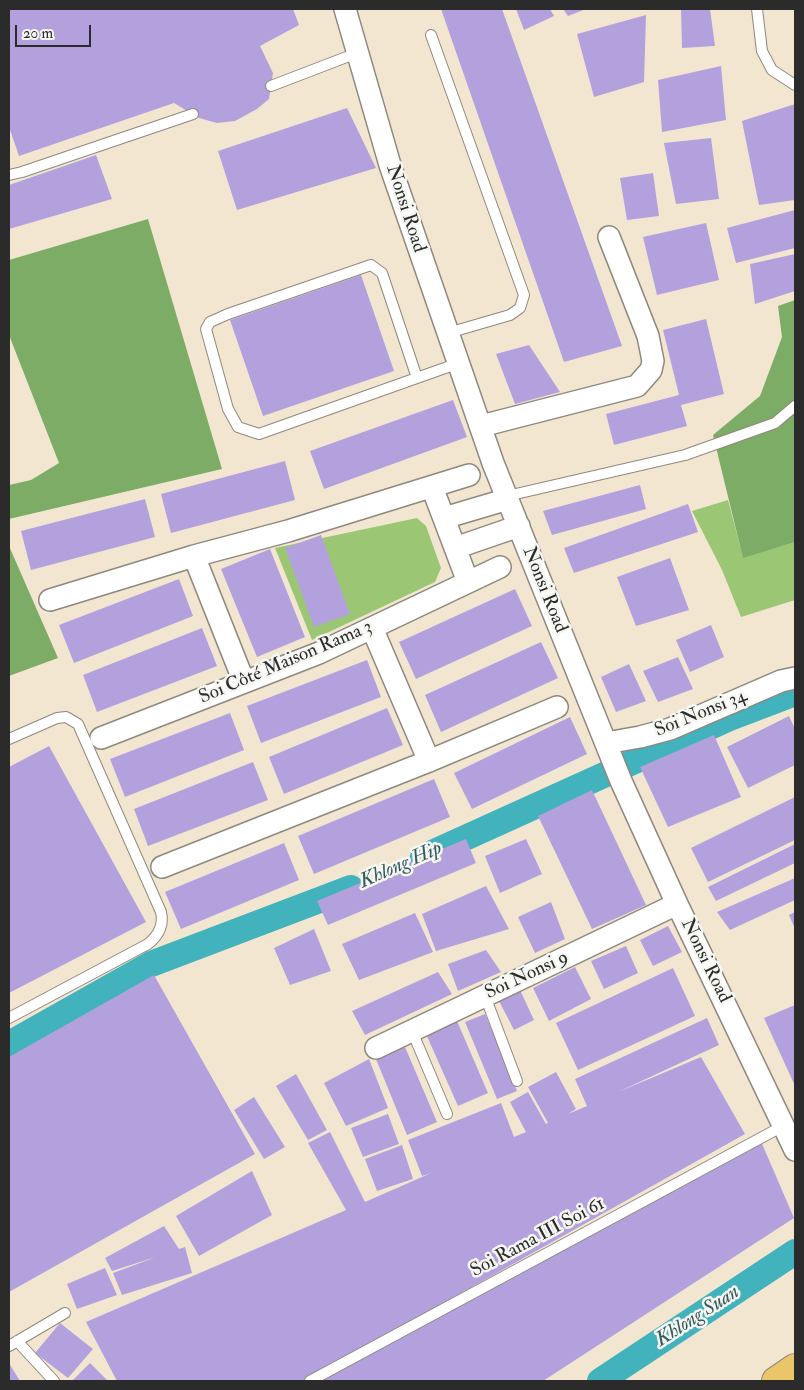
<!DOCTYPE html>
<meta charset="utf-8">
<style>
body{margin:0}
#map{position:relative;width:804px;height:1390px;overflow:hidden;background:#f3e6d1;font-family:"IM FELL Double Pica",serif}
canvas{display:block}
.frame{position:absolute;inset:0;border:10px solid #2b2b2b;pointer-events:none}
.scale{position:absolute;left:15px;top:25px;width:76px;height:22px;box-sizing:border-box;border:2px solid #2b2b2b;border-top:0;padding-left:6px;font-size:15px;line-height:18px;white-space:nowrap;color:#2b2b2b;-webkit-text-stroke:4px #f6f6f2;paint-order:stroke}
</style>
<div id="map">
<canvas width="804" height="1390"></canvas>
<div class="frame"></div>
<div class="scale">20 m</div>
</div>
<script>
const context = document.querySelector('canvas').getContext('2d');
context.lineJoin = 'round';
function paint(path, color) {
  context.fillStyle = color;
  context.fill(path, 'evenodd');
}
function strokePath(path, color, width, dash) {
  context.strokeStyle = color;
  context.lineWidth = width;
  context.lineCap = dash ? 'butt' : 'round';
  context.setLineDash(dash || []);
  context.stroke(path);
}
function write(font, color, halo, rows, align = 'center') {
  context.font = font + ' "IM FELL Double Pica",serif';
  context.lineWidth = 5;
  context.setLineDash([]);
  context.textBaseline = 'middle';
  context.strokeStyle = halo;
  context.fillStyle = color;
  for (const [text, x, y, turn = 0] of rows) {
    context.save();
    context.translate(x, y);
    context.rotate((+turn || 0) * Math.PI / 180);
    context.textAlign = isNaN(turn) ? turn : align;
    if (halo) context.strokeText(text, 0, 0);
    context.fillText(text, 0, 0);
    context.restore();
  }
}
paint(new Path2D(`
 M728,500L743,557L795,542V600L741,617L722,570L692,511Z
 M417,518L426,526L441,568L435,582L312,640L275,548Z`), '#9bc774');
paint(new Path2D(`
 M148,219L222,469L9,519V485L31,480L59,463L9,335V260Z
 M795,300V542L743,558L713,435L760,396L782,337L778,306Z
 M9,546L58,658L9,676Z`), '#7cac66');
strokePath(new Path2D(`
 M423,857L732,717L795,693
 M9,1044L151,964L351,888
 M600,1381L795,1252`), '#42b2bc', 26);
paint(new Path2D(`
 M9,9H293L299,25L260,46L273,73L269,99L257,109L235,121L217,123L199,118L174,103L19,156L9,127Z
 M441,9H502L622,346L564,362Z
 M516,9H550L554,16L524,30Z
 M563,9H586L568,16Z
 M681,9H710L715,46L682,48Z
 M646,15L644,82L594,97L577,34Z
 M721,66L726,120L662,132L658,80Z
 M795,104V200L759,205L742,121Z
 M347,108L376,168L237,210L218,151Z
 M711,138L719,199L676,204L664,143Z
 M96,155L112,199L9,229V185Z
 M653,173L659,216L627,220L620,178Z
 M795,210V248L736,263L727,228Z
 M706,223L719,280L657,295L643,237Z
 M795,254V291L755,304L750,264Z
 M361,275L394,371L263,416L230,320Z
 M706,319L724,394L681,405L687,426L614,445L606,414L679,395L663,330Z
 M529,345L560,392L515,404L496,354Z
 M453,400L467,437L324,489L310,451Z
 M285,461L295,500L171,533L161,494Z
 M640,485L646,509L552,535L543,511Z
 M145,499L155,537L31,570L21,531Z
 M688,504L698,532L574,573L564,548Z
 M321,535L350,614L314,627L285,548Z
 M270,549L305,637L257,657L221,569Z
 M670,558L689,610L636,626L617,577Z
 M179,579L193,616L74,663L59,625Z
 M515,589L532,626L416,679L399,642Z
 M711,625L724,657L690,672L676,640Z
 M202,628L217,666L97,712L83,675Z
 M541,642L558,678L441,732L425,695Z
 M678,657L693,689L658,702L643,671Z
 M367,660L381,697L261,743L247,706Z
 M629,664L646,701L616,712L601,677Z
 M387,708L403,745L284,794L269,757Z
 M230,713L244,750L125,797L110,759Z
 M789,716L795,729V765L748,788L727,747Z
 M570,717L587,754L472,809L454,773Z
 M714,735L741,797L668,827L640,767Z
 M49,746L146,922L9,993V767Z
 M253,762L268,800L148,846L134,809Z
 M434,779L450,817L314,874L298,836Z
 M592,790L646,905L592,929L538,816Z
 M795,797V840L708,882L691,848Z
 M466,839L476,863L328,925L317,901Z
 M526,839L542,874L500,893L485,856Z
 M284,843L299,880L181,929L165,892Z
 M795,844V863L716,901L708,887Z
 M795,878V900L730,930L717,912Z
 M486,886L509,929L436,951L422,914Z
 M551,902L565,939L535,953L518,917Z
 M795,912V929L789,915Z
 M415,913L433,952L359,980L342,944Z
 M668,926L682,952L653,966L640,940Z
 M314,929L331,971L290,985L274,948Z
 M626,946L638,973L604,989L591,961Z
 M486,950L501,972L458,991L448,964Z
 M575,967L591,999L549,1021L533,988Z
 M673,968L695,1016L578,1070L556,1023Z
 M438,972L452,994L365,1035L352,1011Z
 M154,975L255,1154L9,1292V1057Z
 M520,990L534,1020L514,1030L499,1001Z
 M795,1005V1086L764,1018Z
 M485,1014L517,1091L497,1099L465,1022Z
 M707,1018L719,1045L618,1092L701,1057L745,1134L304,1381H117L86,1322L346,1210L308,1143L330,1132L365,1202L431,1173L422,1176L408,1140L501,1103L514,1137L526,1132L510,1102L528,1092L546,1124L548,1123L528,1087L556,1072L576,1109L568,1114L587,1106L575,1079Z
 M457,1021L488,1093L458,1106L426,1034Z
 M405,1047L437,1122L407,1135L376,1059Z
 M369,1059L388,1108L346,1126L324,1083Z
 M296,1074L327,1130L308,1140L276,1086Z
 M254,1097L285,1147L264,1159L234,1110Z
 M388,1114L399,1144L363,1157L351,1128Z
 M760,1139L794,1218L543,1381H310Z
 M402,1145L413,1179L377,1191L365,1159Z
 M252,1171L272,1215L199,1256L176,1216Z
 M164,1226L179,1249L185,1247L192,1273L122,1295L113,1273L156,1257L112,1271L105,1258Z
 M105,1268L117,1295L77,1309L67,1284Z
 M60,1323L93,1349L68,1378L35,1353Z
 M9,1363L20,1381H9Z
 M90,1363L108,1381H75L73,1380Z`), '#b3a1de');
const service = new Path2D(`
 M757,9L762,51L772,70L795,85
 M431,35L524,295L520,308L510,315L448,333
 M271,86L357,53
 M9,175L22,172L193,114
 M417,378L382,273L371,265L228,314L210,322L206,329L228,409L238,427L259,434L459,363
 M507,496L685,455L775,423L795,406
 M9,739L57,718L66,717L78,724L161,912C164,925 158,936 148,944L9,1018
 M485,996L517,1081
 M412,1031L447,1114
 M17,1341L54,1381
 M9,1346L65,1313
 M310,1381L783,1126`);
const minor = new Path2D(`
 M345,9L390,165L493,463L621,781L677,904L795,1150
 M481,426L637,386L651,370L653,361L648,336L609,237
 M432,487L468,582
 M444,518L508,499
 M455,548L519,526
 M194,556L244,682
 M50,600L194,556L288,531L469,475
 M372,628L429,761
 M101,738L319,653L500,567
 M606,743L640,737L670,729L781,681L795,678
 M162,867L429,761L557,707
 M376,1048L677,904`);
const primary = new Path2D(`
 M776,1381L795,1368`);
strokePath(service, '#8f887e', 12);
strokePath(minor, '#8f887e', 24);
strokePath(primary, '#8f887e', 30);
strokePath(service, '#fff', 10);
strokePath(minor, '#fff', 21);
strokePath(primary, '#ebc669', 28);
write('19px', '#2b2b2b', '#f6f6f2', [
 ["Nonsi Road",405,209,72],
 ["Nonsi Road",544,590,68],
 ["Soi Côté Maison Rama 3",286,663,-23],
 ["Soi Nonsi 34",701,714,-22],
 ["Nonsi Road",705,961,64],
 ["Soi Nonsi 9",527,976,-25],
 ["Soi Rama III Soi 61",538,1238,-28]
]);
write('italic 20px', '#335a5e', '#f6f6f2', [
 ["Khlong Hip",401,866,-24],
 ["Khlong Suan",698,1317,-33]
]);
</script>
